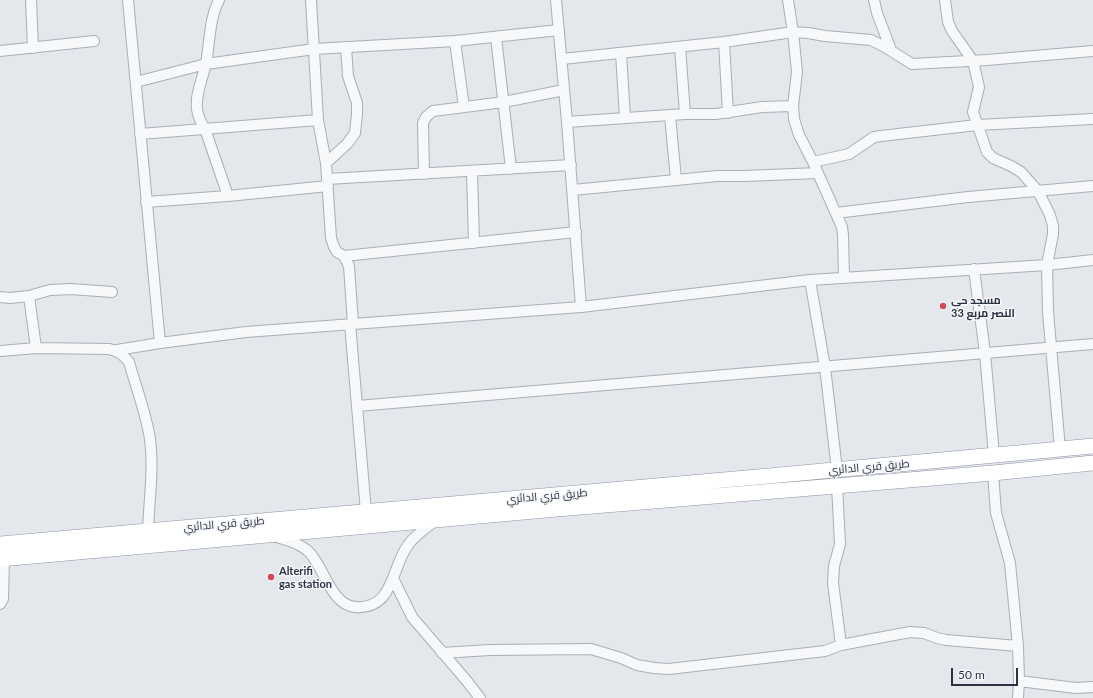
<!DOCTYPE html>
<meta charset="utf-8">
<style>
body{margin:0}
#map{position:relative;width:1093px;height:698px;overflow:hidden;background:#e4e7ec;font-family:Lato,sans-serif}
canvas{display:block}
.scale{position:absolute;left:951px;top:668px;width:67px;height:18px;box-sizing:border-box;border:2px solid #2b3445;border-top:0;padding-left:5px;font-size:12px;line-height:14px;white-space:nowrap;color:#2b3445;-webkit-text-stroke:3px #f4f6f9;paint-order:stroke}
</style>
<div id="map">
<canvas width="1093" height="698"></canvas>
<div class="scale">50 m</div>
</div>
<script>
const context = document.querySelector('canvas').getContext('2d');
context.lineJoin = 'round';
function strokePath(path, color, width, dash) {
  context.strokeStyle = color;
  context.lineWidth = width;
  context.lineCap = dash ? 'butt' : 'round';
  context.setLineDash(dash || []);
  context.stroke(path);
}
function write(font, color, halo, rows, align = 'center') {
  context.font = font + ' Lato,Cairo,sans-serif';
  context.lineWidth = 3;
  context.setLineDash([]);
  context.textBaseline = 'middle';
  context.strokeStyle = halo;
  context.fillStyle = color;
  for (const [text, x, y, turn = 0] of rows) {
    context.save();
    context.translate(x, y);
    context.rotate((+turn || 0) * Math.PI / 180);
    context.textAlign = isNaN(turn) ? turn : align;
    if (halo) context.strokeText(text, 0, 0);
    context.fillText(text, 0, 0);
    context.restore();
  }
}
const minor = new Path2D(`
 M31,0L33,48
 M128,0L160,343
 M219,0C209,19 210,43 206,63C203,78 195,94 197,109C198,116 201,123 205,129L228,196
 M311,0L318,120L326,163L331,238L334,247L337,252L344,256L349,266L353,324
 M556,0L567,122L581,307
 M788,0L793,32L797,72L793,106L794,119L799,135L813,162L842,227L843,235L844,278
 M874,0L877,13L891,50
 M945,0L948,22L952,31L973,61L979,87L973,112L987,152L993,158L1011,166L1021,172L1038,191L1050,215L1053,226V234L1047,265L1048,312L1060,449
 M496,37L511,169
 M455,41L464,107
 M724,42L728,113
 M680,47L685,114
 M0,51L94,41
 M621,53L625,118
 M562,59L724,42L793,32L808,33L825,36L871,40L885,47L912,64L987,60L1093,51
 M136,82L206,64L314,49L455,41L559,30
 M670,116L676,179
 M567,122L685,114H716L762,107L793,106
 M140,134L318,120
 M813,162L849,154L874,137L881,136L977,125L1093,119
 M326,163L347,144L355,133L357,114V103L348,76L346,47
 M472,171L474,243
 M424,174L423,123L426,117L433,111L504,102L564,90
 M327,179L571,165
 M573,190L717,176H745L818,173
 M146,202L228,196L328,186
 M836,213L968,197L1093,186
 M344,256L576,232
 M974,269L985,353L994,455
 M810,280L825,367L837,470
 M29,296L36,348
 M0,297L10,298L29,296L50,290L71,289L112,292
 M350,324L366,512
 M117,350L160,343L246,332L581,307L810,280L1047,265L1093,260
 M0,351L36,348L109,349C119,351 123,355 129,362C136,387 146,413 150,439C154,469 149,500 148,531
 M357,406L1093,344
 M993,473L996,513L1010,563L1018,646L1019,681L1018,698
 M837,485L840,544L834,566L833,583L841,645
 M276,537C288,540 301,544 309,552C324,567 331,605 355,607C394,610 391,568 408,545C415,535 426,528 435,521
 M393,578L412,617L466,680L480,698
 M0,604L3,599L4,559
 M442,653L490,650L591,649L621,658L637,665L654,668L669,669L825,651L841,645L910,632L924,633L937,638L946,640L1018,646
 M1019,681L1076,688L1093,687`);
const highway = new Path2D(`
 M0,544L769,476L1093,446
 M0,559L557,509L993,473L1093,463`);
strokePath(minor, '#a9aeb7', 12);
strokePath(highway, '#8b94a3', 16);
strokePath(minor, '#f7f8fa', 10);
strokePath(highway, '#fff', 15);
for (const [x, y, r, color] of [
 [943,306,4,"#d1495b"],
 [271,577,4,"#d1495b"]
]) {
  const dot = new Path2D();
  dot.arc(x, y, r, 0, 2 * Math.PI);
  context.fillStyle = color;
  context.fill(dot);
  strokePath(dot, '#f4f6f9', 1.5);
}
write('bold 11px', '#2b3445', '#f4f6f9', [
 ["مسجد حي",951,300],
 ["النصر مربع 33",951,313],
 ["Alterifi",279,571],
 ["gas station",279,584]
], 'left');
write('11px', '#2b3445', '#f4f6f9', [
 ["طريق قري الدائري",869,467,-5],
 ["طريق قري الدائري",547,496,-5],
 ["طريق قري الدائري",224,524,-5]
]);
</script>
